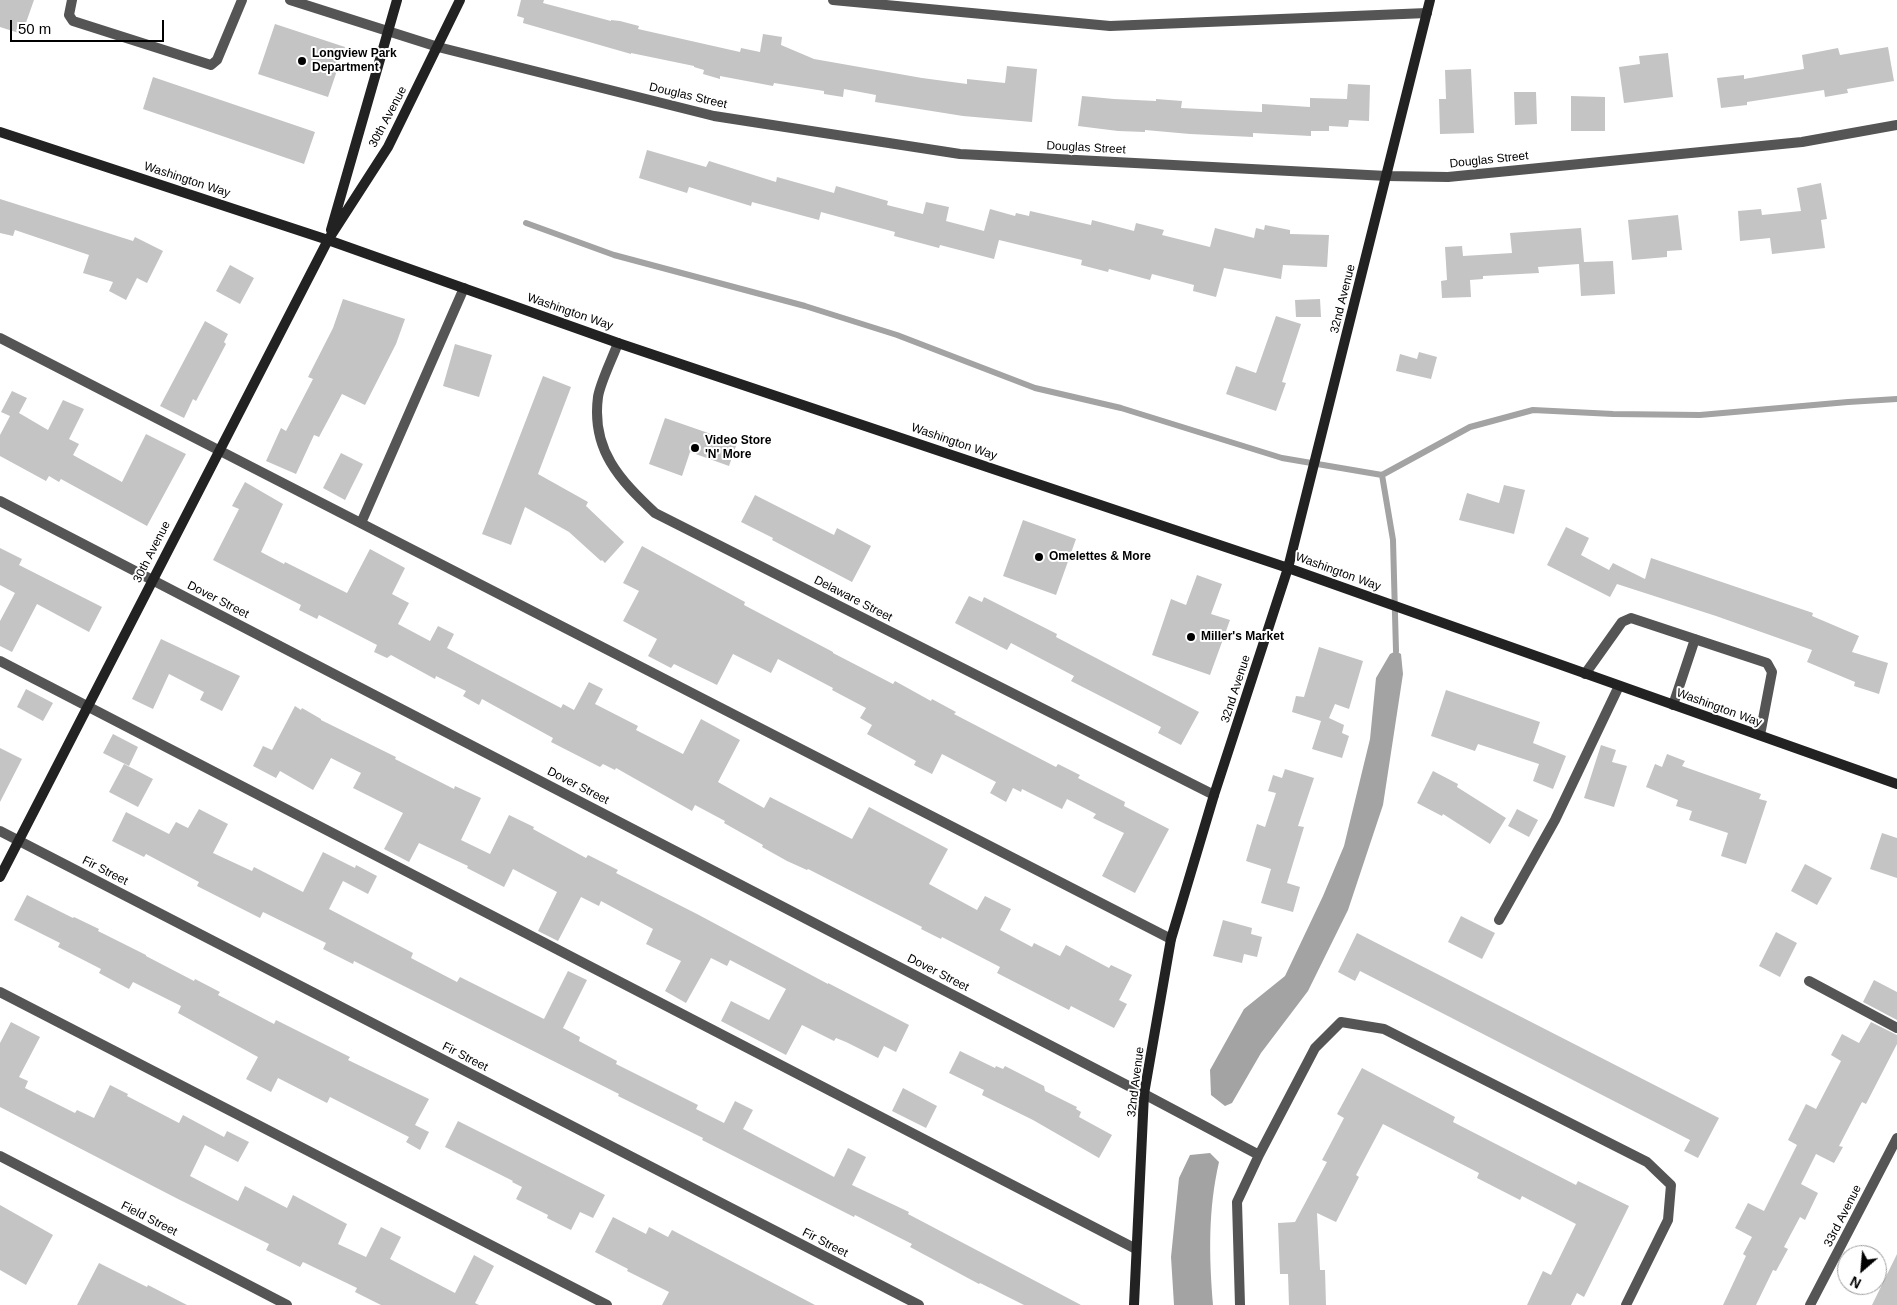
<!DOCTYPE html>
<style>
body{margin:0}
#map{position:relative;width:1897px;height:1305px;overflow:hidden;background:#fff;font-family:Helvetica,sans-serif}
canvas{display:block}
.north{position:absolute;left:1837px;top:1245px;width:50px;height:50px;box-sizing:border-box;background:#fff;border:1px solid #999;border-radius:50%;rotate:207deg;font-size:14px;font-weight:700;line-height:20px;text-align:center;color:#000}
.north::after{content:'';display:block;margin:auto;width:18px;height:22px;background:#000;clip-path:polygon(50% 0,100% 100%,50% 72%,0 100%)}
.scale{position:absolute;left:10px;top:20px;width:154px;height:22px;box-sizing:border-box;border:2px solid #000;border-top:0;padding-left:6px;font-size:15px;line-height:18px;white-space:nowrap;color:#000;-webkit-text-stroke:4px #fff;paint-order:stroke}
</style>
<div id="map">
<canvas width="1897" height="1305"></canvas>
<div class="north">N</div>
<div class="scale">50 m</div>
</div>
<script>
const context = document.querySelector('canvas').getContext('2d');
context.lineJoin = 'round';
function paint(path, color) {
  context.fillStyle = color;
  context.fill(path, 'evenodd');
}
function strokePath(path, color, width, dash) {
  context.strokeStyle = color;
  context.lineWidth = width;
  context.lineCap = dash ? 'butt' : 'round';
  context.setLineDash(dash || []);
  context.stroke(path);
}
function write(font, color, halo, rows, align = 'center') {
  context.font = font + ' Helvetica,sans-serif';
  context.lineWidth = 4;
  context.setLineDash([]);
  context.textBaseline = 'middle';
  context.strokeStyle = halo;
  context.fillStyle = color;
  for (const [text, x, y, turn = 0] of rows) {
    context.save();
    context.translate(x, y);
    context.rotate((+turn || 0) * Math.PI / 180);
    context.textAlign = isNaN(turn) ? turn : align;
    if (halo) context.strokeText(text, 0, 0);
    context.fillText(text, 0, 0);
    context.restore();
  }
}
paint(new Path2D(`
 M1396,651L1401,654L1403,674L1383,805L1348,910L1308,991L1261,1053L1232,1103L1225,1106L1211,1095L1210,1070L1244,1009L1285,976L1323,896L1344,846L1370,739L1376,678L1390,654Z
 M1210,1153L1219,1162C1208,1210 1209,1256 1213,1305H1174L1171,1257L1179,1178L1190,1155Z`), '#a3a3a3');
strokePath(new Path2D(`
 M526,223L614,255L805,306L897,335L1035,388L1121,408L1282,458L1382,475L1470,427L1533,410L1613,414L1700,415L1848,402L1897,399
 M1382,475L1393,540L1396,651`), '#a3a3a3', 6);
paint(new Path2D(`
 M0,0H34L22,34L0,27Z
 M521,0H544L543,3L611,21V20L620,21L639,26L638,29L740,52L741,48L760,52L763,34L782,37L781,45L814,59L922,78L967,84V79L1005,83L1007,66L1037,69L1032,122L963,116L875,102L876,95L844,89L843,97L824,94V91L774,83L773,86L720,76V79L703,74L704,70L694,67V66L631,53V54L523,23L524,18L517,16Z
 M275,24L345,47L328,97L258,74Z
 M1888,47L1894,81L1847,89L1848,93L1825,97L1824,90L1747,102V105L1721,108L1717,78L1744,75V79L1804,69L1802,55L1838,48L1840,55Z
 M1668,53L1673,97L1624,103L1619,67L1640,64L1639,56Z
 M1471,69L1474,133L1440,134L1439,99H1446L1445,70Z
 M153,77L315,132L304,164L143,109Z
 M1348,84L1370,85L1369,121L1349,120L1348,127L1329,126V131H1311V136L1253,133V137L1190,134L1145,130V132L1118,131L1078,126L1082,96L1114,99L1156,101V99L1182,101L1181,108L1262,112V104L1310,107V98L1347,99Z
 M1514,92H1536L1537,124L1515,125Z
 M1571,96L1605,97V131H1571Z
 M647,150L706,167L709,161L776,182L777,177L834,193L836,186L888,201L887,205L923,214L926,202L949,207L946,221L984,231L990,209L1015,216L1016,213L1029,216L1030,211L1091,225L1092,220L1134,231L1136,223L1164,230L1162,235L1210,247L1215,228L1254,238L1256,228L1264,230L1265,225L1290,230V234L1329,235L1327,267L1283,265L1281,279L1224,268L1216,297L1193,291L1194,285L1152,274L1150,280L1109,269L1108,272L1081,265L1082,260L999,240L994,259L940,245L939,248L894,236L895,232L821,212L819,220L752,202L751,206L689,187L687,193L639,178Z
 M1821,183L1827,219L1821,220L1825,248L1772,254L1770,238L1740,241L1738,211L1761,209L1762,215L1801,211L1797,188Z
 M0,199L133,241L135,237L163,251L147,283L137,278L126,300L109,291L113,282L83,273L89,255L15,230L13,236L0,233Z
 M1678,215L1682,250L1667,251V257L1632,260L1628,220Z
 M1581,228L1584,262L1613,261L1615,294L1581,296L1579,264L1538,267L1539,273L1483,276V279L1470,280L1471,297L1442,298L1441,281L1447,280L1445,247L1462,246L1463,256L1512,253L1510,233Z
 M230,265L254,278L240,304L216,291Z
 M343,299L405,319L396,344L365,405L342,394L319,437L314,435L296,474L266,461L281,428L286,431L313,379L308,377L333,328Z
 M1320,299L1321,317H1296L1295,300Z
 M1276,316L1301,324L1282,382L1286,383L1276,411L1226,394L1236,366L1256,373Z
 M205,321L228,334L224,342L226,344L196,401L193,399L184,418L160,406Z
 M455,344L492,355L479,397L443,386Z
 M1419,352L1437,357L1431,379L1396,371L1400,354L1417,359Z
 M543,376L571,387L538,474L588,502L586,506L624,542L605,563L602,560L601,561L569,532L525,507L511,545L482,534Z
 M12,391L27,398L19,413L48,430L63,400L84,409L69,439L79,444L73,455L122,482L146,434L186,454L147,526L61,479L59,482L49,476L46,481L0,456V435L10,416L1,412Z
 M665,418L737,443L729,466L690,452L682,476L649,464Z
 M341,453L363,464L345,500L323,488Z
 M245,482L283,504L261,552L284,564L285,562L347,593L370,549L405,568L392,594L409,603L398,624L430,641L438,626L454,634L447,648L561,708L563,704L574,710L589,682L603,689L595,704L638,726L636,730L683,754L701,719L740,740L718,782L764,808L770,797L852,839L869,807L948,849L929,884L977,910L985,896L1011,909L1000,930L1032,947L1034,943L1060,956L1066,945L1109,968L1111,965L1132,975L1119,1000L1127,1004L1114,1028L1071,1006L1069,1010L997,973L1000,967L942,937L941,939L921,929L922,927L808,869L807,870L787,861L762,847L763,845L724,823L725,821L695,805L692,811L616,768L615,770L603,764L600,767L551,742L553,738L482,699L479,705L463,696L466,691L436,676L435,679L391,655L387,658L374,652L377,645L319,615L317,619L299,610L301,605L213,560L239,509L232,506Z
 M1504,485L1525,490L1514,534L1459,520L1467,493L1499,503Z
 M755,495L834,535L837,528L871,546L852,582L772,540L773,538L741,522Z
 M1023,520L1076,539L1056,595L1003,576Z
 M1566,527L1589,538L1581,555L1609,570L1613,563L1645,579L1651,558L1813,613L1812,616L1859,636L1852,652L1888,663L1879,694L1854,686L1855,682L1807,662L1812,650L1716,616L1617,584L1610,597L1547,565Z
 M642,546L745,602L744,605L833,652V653L893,684L895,681L931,701L932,699L956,712L954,714L1056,767L1058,764L1080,775L1078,778L1125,802L1124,806L1169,829L1135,893L1102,876L1124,833L1093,818L1096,814L1067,799L1062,809L1022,789L1021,792L1013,788L1006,802L990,793L996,782L942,754L932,774L914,765L916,761L867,734L872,725L860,718L866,708L832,690L833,688L778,659L771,673L733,654L717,685L674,664L671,668L648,656L657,639L623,621L639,591L623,583Z
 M0,548L22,559L19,565L102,607L89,632L37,604L12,652L0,646V621L15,593L0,585Z
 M1197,575L1222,584L1211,614L1230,620L1210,675L1152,655L1171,599L1186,605Z
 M969,596L982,602L984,597L1057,634L1056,637L1199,712L1181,745L1158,733L1161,727L1071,681L1074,676L1011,643L1007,650L955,623Z
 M161,639L240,676L222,711L200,700L204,692L169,674L153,709L132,699Z
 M1319,647L1363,661L1349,709L1335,704L1329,718L1344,725L1342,733L1349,736L1342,758L1312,749L1321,721L1292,712L1296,696L1304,697Z
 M26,689L53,703L43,721L17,707Z
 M1446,690L1540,722L1533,743L1566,756L1553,789L1533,781L1539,764L1478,744L1475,751L1431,736Z
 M295,706L301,710L302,708L321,719V720L396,757L395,759L454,789L455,786L481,798L461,840L490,854L509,815L534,827L533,829L586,858L588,855L618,870L616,873L697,914L828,984V983L909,1025L896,1052L884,1046L878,1058L846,1042L836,1038L834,1041L802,1025L786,1055L721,1021L731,1001L769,1020L786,989L730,960L727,966L711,958L686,1003L665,991L681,961L646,944L653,929L601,901L599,906L581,897L558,941L538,931L557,892L513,869L504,887L467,868L468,866L419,843L409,862L384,849L403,813L353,788L361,773L331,758L313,790L280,771L276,778L253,766L263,746L272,750Z
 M113,734L138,747L129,766L103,753Z
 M1601,745L1616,750L1612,762L1627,766L1614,807L1584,798Z
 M0,748L22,759L0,802Z
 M1667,754L1685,761L1682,766L1761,794L1759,799L1767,801L1746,864L1721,856L1728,833L1689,820L1692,811L1676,806L1678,800L1646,787L1655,764L1662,767Z
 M124,764L153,779L138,807L109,792Z
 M1285,769L1314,778L1298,826L1304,827L1287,883L1300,887L1293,912L1261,903L1271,869L1246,861L1257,824L1265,827L1276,793L1268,791L1273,775L1282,778Z
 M1433,771L1458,784L1457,787L1506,818L1490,844L1443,814L1442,816L1417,803Z
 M199,809L228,824L213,853L252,871L254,867L303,892L323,852L355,868L356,865L377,876L368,894L343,881L329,909L413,953L411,958L457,982L460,977L544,1019L568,971L587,980L563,1028L580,1037L579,1041L617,1061L616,1064L698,1105L696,1109L724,1123L735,1101L753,1110L743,1129L834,1177L848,1148L866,1157L852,1185L909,1212L908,1214L1081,1305H1024L980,1283L979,1284L910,1247L912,1244L855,1215L854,1217L702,1140L703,1138L618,1096L619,1094L354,961L353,964L323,949L326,943L263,912L260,918L197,886L199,882L146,854L144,857L112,841L126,812L169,834L176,822L188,828Z
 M1517,809L1538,820L1529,837L1508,826Z
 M1882,833L1897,838V878L1870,869Z
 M1805,864L1832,878L1817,905L1791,891Z
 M27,895L73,918L74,917L99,929L98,931L146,955V956L194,981L195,979L220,992L218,995L274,1024L276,1020L350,1057L348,1060L429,1099L415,1125L429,1132L420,1150L406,1142L409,1137L330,1097L327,1103L278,1078L271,1092L246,1079L258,1057L178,1013L181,1006L133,982L129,989L99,973L101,969L58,947L60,943L14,920Z
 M1461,916L1495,933L1482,959L1448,942Z
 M1223,920L1252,928L1251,934L1262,937L1257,957L1244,954L1242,963L1213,956Z
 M1776,932L1797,943L1780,977L1759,966Z
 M1357,933L1719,1118L1698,1158L1684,1151L1690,1140L1360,971L1355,981L1338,972Z
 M1874,980L1897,992V1020L1863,1002Z
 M11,1022L40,1037L19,1077L28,1081L25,1088L75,1113L77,1110L94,1118L110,1085L128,1094L127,1096L179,1123L183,1115L224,1137L227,1131L249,1142L238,1162L205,1145L190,1176L238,1201L245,1186L287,1208L293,1195L347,1224L338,1244L366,1257L381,1227L401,1237L390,1259L455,1293L474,1255L494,1266L475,1303L479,1305H381L355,1292L357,1288L303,1262L300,1267L266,1250L269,1244L178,1199L0,1107V1043Z
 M1871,1022L1897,1035V1044L1866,1104L1862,1102L1839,1146L1843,1147L1834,1163L1816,1154L1801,1184L1818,1193L1805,1220L1800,1217L1784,1247L1788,1249L1776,1271L1773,1270L1756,1305H1723L1746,1256L1743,1254L1752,1237L1735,1228L1748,1203L1764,1211L1797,1145L1788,1140L1806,1104L1816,1109L1841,1061L1831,1055L1842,1034L1859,1043Z
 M960,1051L995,1068L996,1066L1003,1069L1005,1066L1044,1086L1045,1091L1077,1107L1076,1109L1081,1112L1079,1117L1112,1135L1099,1158L1033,1120L982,1095L984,1090L949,1073Z
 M1362,1068L1455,1117L1453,1122L1576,1185L1578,1181L1629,1206L1584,1297L1577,1293L1571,1305H1527L1543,1271L1551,1275L1576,1224L1522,1196L1520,1200L1477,1178L1479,1173L1383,1124L1356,1175L1359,1177L1336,1222L1317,1213L1320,1270H1325L1326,1305H1289L1288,1274H1280L1278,1223L1295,1222L1327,1162L1322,1160L1344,1118L1337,1114Z
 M903,1088L937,1106L926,1128L892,1111Z
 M458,1121L605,1195L593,1218L580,1212L571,1230L547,1218L548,1215L516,1199L522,1187L512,1182L513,1181L445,1147Z
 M0,1205L53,1235L26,1285L0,1270Z
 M613,1217L646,1234L649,1227L668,1237L672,1230L815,1305H662L669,1292L627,1271L628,1269L595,1252Z
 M1897,1254V1305H1872Z
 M99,1263L147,1287L148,1285L187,1305H77Z`), '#c4c4c4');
strokePath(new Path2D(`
 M72,0L69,15L73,21L211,65L217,60L242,0
 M833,0L1110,26L1427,13
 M0,338L1171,939
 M361,523L464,288
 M0,661L1136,1249
 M1585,674L1622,622L1631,618L1767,663L1772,672L1760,735
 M1673,705L1695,639
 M1499,920L1555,820L1619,686
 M1809,981L1897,1028
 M0,992L607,1305
 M1144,1094L1259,1155
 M1240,1305L1237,1202L1259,1155L1315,1048L1341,1022L1384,1029L1647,1162L1671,1185L1668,1220L1626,1305`), '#555', 10);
strokePath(new Path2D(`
 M290,0L438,47L714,116L960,154L1387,176L1448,177L1802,142L1897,125
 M618,343C613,357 600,383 598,397C591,450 620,480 655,513L1214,795
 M0,501L1144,1094
 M0,831L919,1305
 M0,1156L287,1305
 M1810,1305L1897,1138`), '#555', 10);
strokePath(new Path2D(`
 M0,132L328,240L618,343L1288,568L1897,784
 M331,230L397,0
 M0,877L328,240L388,147L460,0
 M1134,1305L1144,1094L1171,939L1214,795L1288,568L1430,0`), '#222', 10);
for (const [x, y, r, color] of [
 [302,61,5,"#000"],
 [695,448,5,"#000"],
 [1039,557,5,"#000"],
 [1191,637,5,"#000"]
]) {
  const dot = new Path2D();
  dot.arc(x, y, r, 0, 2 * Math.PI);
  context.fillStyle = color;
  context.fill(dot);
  strokePath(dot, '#fff', 2);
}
write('bold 12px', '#000', '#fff', [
 ["Longview Park",312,54],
 ["Department",312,68],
 ["Video Store",705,441],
 ["'N' More",705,455],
 ["Omelettes & More",1049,557],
 ["Miller's Market",1201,637]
], 'left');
write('12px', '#000', '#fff', [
 ["Douglas Street",688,96,13],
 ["30th Avenue",388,117,-62],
 ["Douglas Street",1086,148,3],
 ["Douglas Street",1489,160,-6],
 ["Washington Way",187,180,18],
 ["32nd Avenue",1343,299,-76],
 ["Washington Way",570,312,19],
 ["Washington Way",954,442,19],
 ["30th Avenue",152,552,-63],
 ["Washington Way",1338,572,20],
 ["Delaware Street",853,599,27],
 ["Dover Street",218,600,27],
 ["32nd Avenue",1236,689,-72],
 ["Washington Way",1719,708,20],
 ["Dover Street",578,786,27],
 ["Fir Street",105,871,27],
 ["Dover Street",938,973,27],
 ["Fir Street",465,1057,27],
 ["32nd Avenue",1136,1082,-83],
 ["33rd Avenue",1843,1216,-63],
 ["Field Street",149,1219,27],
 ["Fir Street",825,1243,27]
]);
</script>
